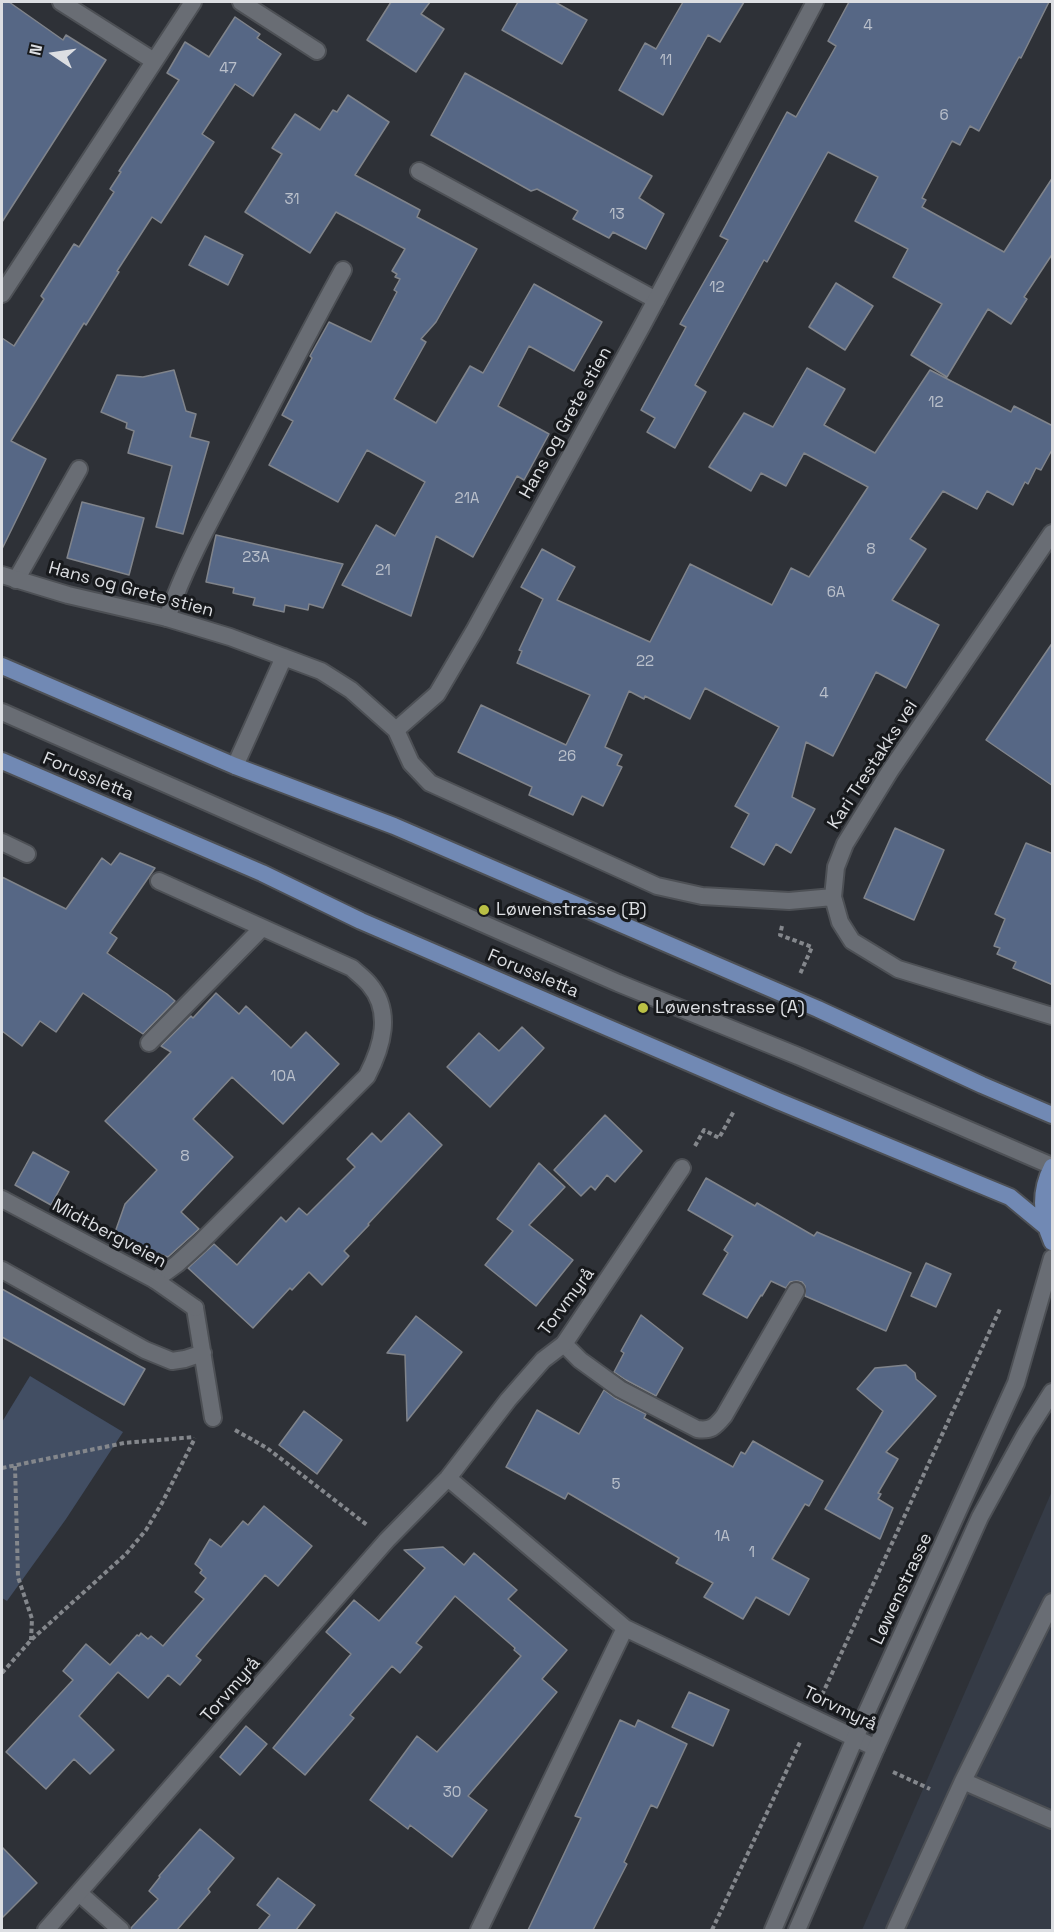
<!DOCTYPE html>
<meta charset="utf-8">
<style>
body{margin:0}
#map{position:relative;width:1054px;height:1932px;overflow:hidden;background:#2e3137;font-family:"Space Grotesk",sans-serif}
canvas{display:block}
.frame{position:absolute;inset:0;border:3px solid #dcdee2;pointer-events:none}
.north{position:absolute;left:24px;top:24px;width:60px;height:60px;-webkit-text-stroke:4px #17191c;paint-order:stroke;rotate:283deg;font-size:16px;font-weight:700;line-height:24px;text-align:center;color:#dcdee2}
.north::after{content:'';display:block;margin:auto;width:21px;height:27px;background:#dcdee2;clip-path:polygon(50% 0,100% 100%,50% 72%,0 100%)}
</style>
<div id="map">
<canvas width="1054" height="1932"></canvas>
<div class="frame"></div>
<div class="north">N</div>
</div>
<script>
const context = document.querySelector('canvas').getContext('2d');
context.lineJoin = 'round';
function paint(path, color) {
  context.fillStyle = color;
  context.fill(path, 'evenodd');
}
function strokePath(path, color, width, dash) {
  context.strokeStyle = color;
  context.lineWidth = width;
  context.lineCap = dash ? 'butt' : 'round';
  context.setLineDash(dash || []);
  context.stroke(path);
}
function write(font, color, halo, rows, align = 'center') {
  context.font = font + ' "Space Grotesk",sans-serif';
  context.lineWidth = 6;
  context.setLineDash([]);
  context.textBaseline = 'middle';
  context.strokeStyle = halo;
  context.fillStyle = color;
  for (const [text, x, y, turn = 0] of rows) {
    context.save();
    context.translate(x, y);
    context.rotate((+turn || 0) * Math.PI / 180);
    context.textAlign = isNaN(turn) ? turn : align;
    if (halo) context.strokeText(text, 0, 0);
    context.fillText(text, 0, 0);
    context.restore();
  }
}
paint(new Path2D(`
 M1052,1491V1930H862Z`), '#353b46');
paint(new Path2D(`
 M30,1376L123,1432L66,1519L7,1601L2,1598V1422Z`), '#424e63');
const building = new Path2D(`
 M2,2H9L63,40L66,35L106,60L2,222Z
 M391,2H430L421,14L444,29L416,72L367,40Z
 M518,2H555L587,20L562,64L502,30Z
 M683,2H744L720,42L708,35L663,115L619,90L645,43L656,49Z
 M849,2H1049L1021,58L1019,57L979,131L970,126L960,145L952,141L922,198L926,200L922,207L1004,252L1053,177V253L1024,297L1027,299L1011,324L988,309L947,377L911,355L942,304L893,277L908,249L855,221L878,177L828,152L767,262L764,260L695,385L706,392L675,448L647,432L655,418L641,410L686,327L680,324L728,240L720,236L787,112L796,117L836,46L828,41Z
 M235,17L260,34L257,38L281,54L253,96L235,84L202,134L214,142L161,223L152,217L117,271L119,272L86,325L84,323L11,441L46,459L2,549V338L14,346L44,299L41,296L74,244L79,247L114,192L110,189L121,172L119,171L179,80L167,73L185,42L209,57Z
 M465,73L652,176L639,198L664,214L646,249L613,232L609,238L573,219L578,211L537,189L531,191L431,135Z
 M348,95L389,122L355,175L420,210L417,217L477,249L436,322L421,339L426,342L394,399L436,423L470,366L483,373L534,284L602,322L574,371L529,346L498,406L549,434L524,480L517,476L473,557L436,536L411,616L342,585L376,525L395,536L425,482L367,450L338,502L269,465L293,421L282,415L312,358L310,356L329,322L371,342L397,292L394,290L400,279L395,277L397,274L392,271L405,249L336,212L310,253L245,212L282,154L272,148L295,114L320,130L333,110L337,112Z
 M205,236L243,255L228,285L189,265Z
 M836,283L873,306L845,350L809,327Z
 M807,368L845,389L824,425L875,453L930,370L1011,412L1014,406L1053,426V448L1041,470L1036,468L1028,484L1025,482L1013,505L987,491L977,509L943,491L910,539L926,549L892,600L939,625L906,688L876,672L833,756L806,742L792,797L815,809L791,853L776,844L764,865L731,847L749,814L735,806L779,727L705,688L690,719L645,696L644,699L629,691L605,747L622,755L617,765L622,767L603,806L582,796L573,815L529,795L532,787L458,752L481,705L566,745L590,695L517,663L522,651L519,650L543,599L521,587L542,549L575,567L557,600L650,642L690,564L772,605L791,568L809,577L868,487L804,453L786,486L761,473L751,491L709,467L744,413L773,427Z
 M174,370L186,411L196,414L190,437L209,442L183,534L156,527L172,466L128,453L134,431L126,428L127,423L101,412L117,375L143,377Z
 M82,502L144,518L129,575L67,558Z
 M216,535L290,552L343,564L323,608L309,604L308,610L285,605L284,612L253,605L255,598L233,593L234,588L206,582Z
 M1053,642V786L986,740Z
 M895,828L944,850L914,920L864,898Z
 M1026,843L1053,854V985L1013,968L1016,962L997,954L1000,948L994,946L1005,919L995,914Z
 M120,853L155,868L110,933L117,938L107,953L167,994L175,1001L143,1034L83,993L56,1032L40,1021L22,1046L2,1031V877L66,909L102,858L111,865Z
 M216,993L239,1014L246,1006L291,1048L306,1032L339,1064L283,1124L232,1077L193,1119L233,1157L181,1212L199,1229L168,1257L113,1238L125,1204L157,1170L105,1121L171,1052L161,1046L191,1016L193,1018Z
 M522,1027L544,1048L490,1107L447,1067L479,1033L499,1051Z
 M409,1113L442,1145L368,1224L369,1225L344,1251L349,1256L322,1285L309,1272L292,1290L290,1288L253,1328L188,1268L214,1244L237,1265L281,1217L286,1222L299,1208L307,1215L355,1167L347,1159L372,1133L381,1142Z
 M605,1115L642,1151L615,1182L607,1175L595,1190L591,1186L581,1196L554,1170Z
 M33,1152L69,1172L51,1205L15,1185Z
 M539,1163L565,1187L529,1225L573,1260L536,1306L485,1265L513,1231L497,1219Z
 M706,1178L755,1206L757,1203L814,1236L817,1232L911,1273L886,1331L805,1296V1286L802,1282L797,1281L790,1282L786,1288L771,1281L762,1296L761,1295L747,1318L703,1294L728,1253L724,1250L733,1236L688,1210Z
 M926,1263L951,1274L936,1307L911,1296Z
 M2,1289L145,1369L124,1405L2,1337Z
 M641,1315L683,1348L656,1396L626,1380L614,1372L624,1353L621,1351Z
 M416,1316L462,1352L407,1421L405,1355L387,1353Z
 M906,1365L915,1373L916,1379L936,1396L886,1452L898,1459L878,1493L881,1494L878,1499L893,1508L880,1539L825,1509L883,1411L857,1389L875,1368Z
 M604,1390L615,1398L646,1414L644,1418L733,1467L741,1452L745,1454L753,1441L823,1481L809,1506L805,1504L772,1559L809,1579L789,1615L756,1597L743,1619L704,1597L713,1583L676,1563L679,1558L568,1493L565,1499L506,1467L537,1410L579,1434Z
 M304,1411L342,1440L317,1474L279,1445Z
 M264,1506L312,1546L278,1586L265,1575L196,1656L201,1660L180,1685L168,1675L148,1698L118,1672L79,1716L114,1750L90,1774L74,1759L46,1789L6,1752L73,1680L63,1671L86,1644L110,1665L137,1635L139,1636L141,1633L148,1639L151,1636L163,1646L204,1599L195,1592L206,1578L200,1573L202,1570L195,1564L210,1539L221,1547L243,1521L248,1525Z
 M443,1547L464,1565L474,1553L517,1590L508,1599L567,1650L542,1679L557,1692L468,1796L487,1810L452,1857L410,1825L408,1829L370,1800L417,1736L437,1752L521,1656L514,1650L515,1648L455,1596L416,1643L422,1647L400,1673L392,1666L350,1715L354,1718L305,1775L273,1748L351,1654L326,1632L354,1600L379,1621L425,1568L404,1550Z
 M689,1692L729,1710L713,1746L672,1727Z
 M620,1720L635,1727L638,1720L687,1744L657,1808L651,1805L624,1862L627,1864L593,1930H528L581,1818L575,1816Z
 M246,1726L267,1744L240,1775L220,1757Z
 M200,1829L234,1858L208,1889L210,1892L177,1930H131V1928L158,1899L149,1891L160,1877L159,1876Z
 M2,1847L37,1883L2,1918Z
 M278,1878L315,1905L296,1930H258L270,1915L257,1905Z`);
paint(building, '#566785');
strokePath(building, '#80848b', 1.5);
const service = new Path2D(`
 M241,2L317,51
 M419,171L656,300
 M16,580L79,469
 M167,618C186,563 215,512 242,461C276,397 308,333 343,270
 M2,712L618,983L798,1056L1052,1166
 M2,842L27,854
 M149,1043L262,928
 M2,1270L145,1350L172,1361L185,1359L203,1353
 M155,1280L177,1264L200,1243L367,1076C382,1047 393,1012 369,984C364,978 357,973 352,968L159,881
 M195,1308L213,1418
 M564,1344L580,1360L620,1389L697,1429C711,1431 715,1427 724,1416L796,1291
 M963,1781L1052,1820
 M79,1893L121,1930
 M895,1930L963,1781L1052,1602`);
const minor = new Path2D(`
 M61,2L154,61
 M2,294L193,2
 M1052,533L890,771L845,844L836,867L833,897L840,922L852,941L898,969L1052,1016
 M2,575L68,595L167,618L230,637L321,671L351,690L396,730L437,694L474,631L642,326L815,2
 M396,730L411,763L430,783L657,886L702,896L789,901L833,897
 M235,766L284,657
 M2,1199L155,1280L195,1308
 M448,1478L625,1628L876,1748
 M46,1930L387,1540L448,1478L508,1400L543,1360L564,1344L682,1168
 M479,1930L625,1628`);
const secondary = new Path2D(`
 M773,1930L855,1738L1016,1383L1052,1258
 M797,1930L876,1748L980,1517L1026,1433L1052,1392`);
const primary = new Path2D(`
 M2,666L235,766L394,826L818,1009L982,1085L1052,1115
 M2,761L262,873L361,921L597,1023L778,1101L1010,1197L1045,1226
 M1052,1167C1039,1192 1041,1217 1052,1242`);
strokePath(service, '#4d5055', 20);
strokePath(minor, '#4d5055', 20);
strokePath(secondary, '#4d5055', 20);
strokePath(primary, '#4d5055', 20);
strokePath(new Path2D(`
 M782,926L780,935L812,947L800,974
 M695,1146L704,1130L719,1138L734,1111
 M235,1430L267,1448L367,1525
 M15,1466L18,1577L32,1619L31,1640
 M2,1468L124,1443L194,1437
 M2,1673L31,1640L126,1554L146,1530L162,1503L195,1438
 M822,1695L1000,1309
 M893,1772L930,1789
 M712,1930L801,1740`), '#84878c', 4, [4.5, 3]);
strokePath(service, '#696d74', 16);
strokePath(minor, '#696d74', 16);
strokePath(secondary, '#696d74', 16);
strokePath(primary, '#7189b4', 16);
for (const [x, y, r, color] of [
 [484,910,6,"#bac045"],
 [643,1008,6,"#bac045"]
]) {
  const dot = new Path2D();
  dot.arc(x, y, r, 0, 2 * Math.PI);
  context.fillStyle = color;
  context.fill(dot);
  strokePath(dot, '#17191c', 2);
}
write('15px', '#bac0cb', null, [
 ["4",868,26],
 ["11",666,61],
 ["47",228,69],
 ["6",944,116],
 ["31",292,200],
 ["13",617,215],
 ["12",717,288],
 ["12",936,403],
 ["21A",467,499],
 ["8",871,550],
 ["23A",256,558],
 ["21",383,571],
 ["6A",836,593],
 ["22",645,662],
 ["4",824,694],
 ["26",567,757],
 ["10A",283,1077],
 ["8",185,1157],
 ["5",616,1485],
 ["1A",722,1537],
 ["1",752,1553],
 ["30",452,1793]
]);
write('18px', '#dcdee2', '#17191c', [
 ["Hans og Grete stien",566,423,-61],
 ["Hans og Grete stien",131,590,15],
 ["Kari Trestakks vei",873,765,-57],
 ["Forussletta",88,777,23],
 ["Forussletta",533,974,23],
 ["Midtbergveien",109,1234,28],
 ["Torvmyrå",567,1302,-53],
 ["Løwenstrasse",902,1589,-65],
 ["Torvmyrå",231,1690,-49],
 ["Torvmyrå",840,1709,26]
]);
write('18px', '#dcdee2', '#17191c', [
 ["Løwenstrasse (B)",496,910],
 ["Løwenstrasse (A)",655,1008]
], 'left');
</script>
